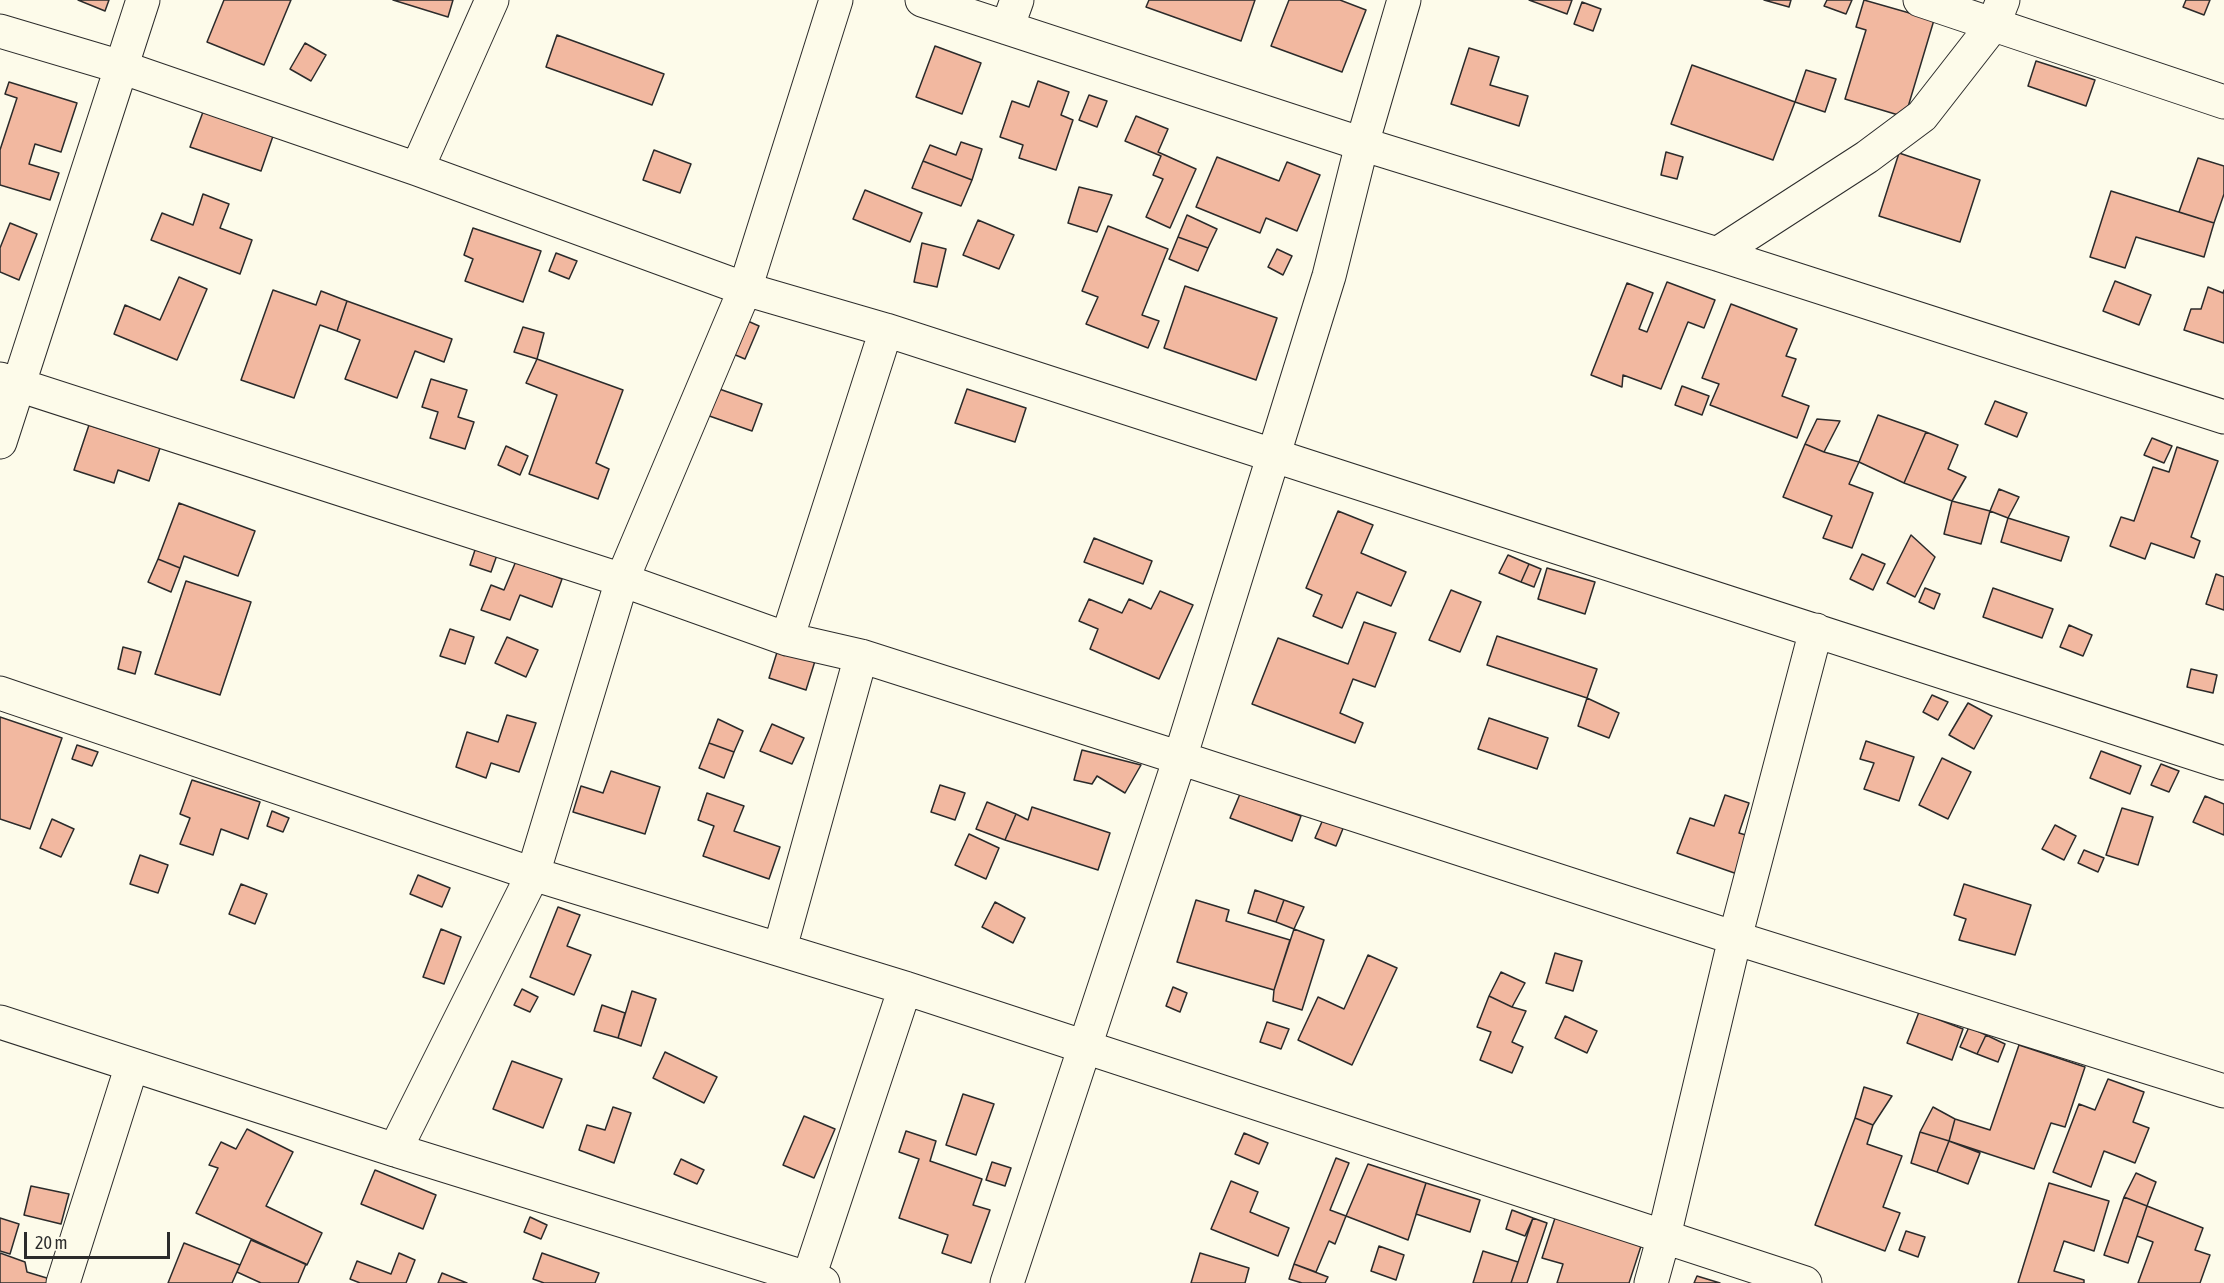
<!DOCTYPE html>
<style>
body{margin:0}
#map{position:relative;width:2224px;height:1283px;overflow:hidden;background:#fdfbea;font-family:"Asap Condensed",sans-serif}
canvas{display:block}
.scale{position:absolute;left:24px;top:1232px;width:146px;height:27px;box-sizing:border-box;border:3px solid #2b2b2b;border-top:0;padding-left:8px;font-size:18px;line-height:21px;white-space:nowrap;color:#2b2b2b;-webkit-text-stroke:4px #fdfbea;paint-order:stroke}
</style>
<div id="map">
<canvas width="2224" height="1283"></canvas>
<div class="scale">20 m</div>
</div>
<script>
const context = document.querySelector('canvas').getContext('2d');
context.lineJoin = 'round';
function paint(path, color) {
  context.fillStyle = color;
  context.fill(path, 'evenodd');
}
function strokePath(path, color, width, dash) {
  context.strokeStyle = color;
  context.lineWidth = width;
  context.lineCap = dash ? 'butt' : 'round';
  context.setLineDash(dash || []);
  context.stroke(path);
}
const building = new Path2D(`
 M78,0H109L105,11Z
 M224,0H291L264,65L207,42Z
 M393,0H453L448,17Z
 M1149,0H1255L1241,41L1146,7Z
 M1289,0H1340L1366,10L1342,72L1271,46Z
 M1529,0H1572L1567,14Z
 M1764,0H1791L1789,7Z
 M1827,0H1852L1846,14L1824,6Z
 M1864,0L1934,20L1905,117L1845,99L1866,30L1856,27Z
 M2186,0H2210L2204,15L2183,7Z
 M1582,2L1601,9L1593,31L1574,24Z
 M557,35L664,74L652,105L546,67Z
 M305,43L326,55L311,81L290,69Z
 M935,46L981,63L962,114L916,97Z
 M1469,48L1499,57L1490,85L1528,96L1519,126L1451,104Z
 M2036,61L2095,80L2086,106L2028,86Z
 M1692,65L1795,102L1773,160L1671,124Z
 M1806,70L1836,79L1825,112L1795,102Z
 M1038,81L1069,92L1061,115L1073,120L1056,170L1019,158L1023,145L1000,137L1012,101L1029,107Z
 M9,82L77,103L61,152L35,144L29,164L59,173L50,200L0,185V150L17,98L5,94Z
 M1089,95L1107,101L1097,127L1079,120Z
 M203,112L273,136L261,171L190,147Z
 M1136,116L1168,129L1158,152L1196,169L1170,228L1146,217L1163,179L1153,175L1161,156L1125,141Z
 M961,142L982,149L972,180L923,161L930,145L956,155Z
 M654,150L691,164L680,193L643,180Z
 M1666,152L1683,157L1677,179L1661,175Z
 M1899,153L1980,180L1960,242L1879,216Z
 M1217,157L1279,181L1287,162L1320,175L1297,231L1266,218L1260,233L1196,207Z
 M2198,158L2224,166V194L2214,223L2179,212Z
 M923,161L972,180L961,206L912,188Z
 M1079,187L1112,195L1097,232L1068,223Z
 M865,190L922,213L910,242L853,219Z
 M2111,191L2214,223L2204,257L2136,237L2125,268L2090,257Z
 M203,194L229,204L220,228L252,240L240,274L151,240L162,213L193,225Z
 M1187,215L1217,229L1208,248L1178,237Z
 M978,220L1014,235L999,269L963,255Z
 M10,223L37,234L19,280L0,272V248Z
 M1108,226L1168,249L1142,315L1159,321L1148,348L1086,324L1098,297L1082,291Z
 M473,228L541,251L523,302L465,281L473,259L464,255Z
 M1178,237L1208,248L1198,271L1169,259Z
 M922,243L946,249L937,287L914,282Z
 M1277,249L1292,256L1283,275L1268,267Z
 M556,253L577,261L569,279L549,271Z
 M179,277L207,289L177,360L114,334L125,305L160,320Z
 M2115,281L2151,295L2139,325L2103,311Z
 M1667,282L1715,300L1704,328L1688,322L1661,389L1623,375L1622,387L1591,375L1627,283L1653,293L1639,329L1647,332Z
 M1185,286L1277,318L1256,380L1164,348Z
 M2208,287L2223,293L2224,290V343L2184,330L2191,309H2201Z
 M273,290L316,305L321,291L347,301L337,331L320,325L294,398L241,380Z
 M347,301L452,339L444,362L415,351L397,398L345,379L360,340L337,331Z
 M1731,304L1797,329L1786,356L1796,359L1782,396L1809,406L1797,438L1710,405L1719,384L1702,378Z
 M741,318L759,326L745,359L726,351Z
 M523,327L544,333L537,359L514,352Z
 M537,359L623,390L596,463L609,469L598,499L529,474L557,395L526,383Z
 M431,379L467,390L458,417L474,422L465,449L430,438L438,412L422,407Z
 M708,385L762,404L752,431L698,412Z
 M1682,386L1709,396L1702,415L1675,405Z
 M967,389L1026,408L1015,442L955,423Z
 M1995,401L2027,413L2017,437L1985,424Z
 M1878,415L1926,432L1904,483L1859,462Z
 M1817,419L1840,421L1824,452L1805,444Z
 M89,425L160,448L149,481L118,470L114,483L74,470Z
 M1926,432L1958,445L1948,469L1966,477L1952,501L1904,483Z
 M2152,438L2172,446L2164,463L2144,455Z
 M1805,444L1824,452L1859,462L1849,484L1873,493L1852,548L1823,538L1832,516L1783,497Z
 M506,446L528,456L520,475L498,465Z
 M2177,447L2218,461L2191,537L2200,541L2194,558L2151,543L2145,559L2110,546L2121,517L2134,521L2153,467L2169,472Z
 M1999,489L2019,497L2008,518L1990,511Z
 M1952,501L1990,511L1981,544L1944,534Z
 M179,503L255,531L238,576L184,556L180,568L158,559Z
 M1338,511L1373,525L1361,553L1406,572L1391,606L1357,592L1342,628L1313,616L1322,595L1306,588Z
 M2008,518L2069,537L2061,561L2001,542Z
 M1911,535L1935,557L1915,597L1887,583Z
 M1094,538L1152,561L1143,584L1084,562Z
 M476,547L497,555L491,572L470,565Z
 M1862,554L1885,564L1873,590L1850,579Z
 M1508,555L1529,564L1521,582L1499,573Z
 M158,559L180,568L171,592L148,582Z
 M516,561L562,579L552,607L520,595L510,620L481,610L491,585L504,590Z
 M1529,564L1541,569L1534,587L1521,582Z
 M1547,568L1595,582L1585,614L1538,599Z
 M2216,574L2224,577V610L2206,604Z
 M186,581L251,602L220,695L155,674Z
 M1925,588L1940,594L1934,609L1919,602Z
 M1993,588L2053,609L2042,638L1983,617Z
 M1451,590L1481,602L1460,652L1429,640Z
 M1160,591L1193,605L1159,679L1090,649L1098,629L1079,621L1089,599L1122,613L1129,599L1151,609Z
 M1364,622L1396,633L1375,687L1353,679L1340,713L1363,723L1355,743L1252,704L1278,638L1348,664Z
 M2069,625L2092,635L2083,656L2060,647Z
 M450,629L474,637L465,664L440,656Z
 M1497,636L1597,669L1587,698L1487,665Z
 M507,637L538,650L526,677L495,663Z
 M123,647L141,652L135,674L118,669Z
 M778,649L815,661L806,690L769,678Z
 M2191,669L2217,675L2213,693L2187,687Z
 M1932,695L1948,702L1938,720L1923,712Z
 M1587,698L1619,713L1609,738L1578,726Z
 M1968,703L1992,716L1974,749L1949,735Z
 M507,715L536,723L519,772L491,763L486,778L456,767L467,732L498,742Z
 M0,717L62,738L30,829L0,819Z
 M1489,718L1548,738L1537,769L1478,749Z
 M718,719L743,731L734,752L709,743Z
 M772,724L804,738L792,764L760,751Z
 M1866,741L1914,757L1899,801L1864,789L1874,763L1860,759Z
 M709,743L734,752L724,778L699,768Z
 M77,745L98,752L92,766L72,759Z
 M1082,750L1141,765L1125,793L1097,776L1092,784L1074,780Z
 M2101,751L2141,766L2130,794L2090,778Z
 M1942,758L1971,772L1948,819L1919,805Z
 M2161,764L2179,771L2169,792L2151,785Z
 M611,771L660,787L645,834L573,812L581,786L603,793Z
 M192,780L260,802L248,839L221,829L213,855L180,844L190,818L180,814Z
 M940,785L965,793L955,820L931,812Z
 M707,793L744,806L734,831L780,847L769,879L703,856L714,826L698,820Z
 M1240,794L1301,816L1292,841L1230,818Z
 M1725,795L1749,803L1739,833L1756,838L1743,876L1677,853L1690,818L1714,826Z
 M2205,796L2224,804V835L2193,822Z
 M987,802L1016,814L1005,840L976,829Z
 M1032,807L1110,833L1098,870L1005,840L1016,814L1028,820Z
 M2122,808L2153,817L2138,865L2106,855Z
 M272,811L289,818L283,832L267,826Z
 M1324,817L1344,826L1336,846L1315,838Z
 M52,819L74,829L61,857L40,848Z
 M2055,825L2076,836L2064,860L2042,849Z
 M969,834L999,848L986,879L955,865Z
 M2084,850L2104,858L2098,872L2078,863Z
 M140,855L168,865L158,893L130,884Z
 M418,875L450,888L442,907L410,894Z
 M241,884L267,894L255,924L229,914Z
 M1964,884L2031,905L2015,955L1959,940L1966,919L1954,915Z
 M1255,890L1284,900L1276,922L1248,913Z
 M1196,900L1229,910L1226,921L1290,940L1274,990L1177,962Z
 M1284,900L1304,907L1294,929L1276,922Z
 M995,902L1025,918L1013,943L982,927Z
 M558,907L580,915L567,946L591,955L574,995L530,977Z
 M441,929L461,937L444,984L423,977Z
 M1294,929L1324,940L1302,1010L1273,1001L1274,990Z
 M1555,953L1582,961L1573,991L1546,983Z
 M1368,955L1397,968L1352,1065L1298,1040L1318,997L1344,1009Z
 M1501,972L1525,983L1512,1007L1489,996Z
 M1173,987L1187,993L1180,1012L1166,1006Z
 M522,989L538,997L530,1012L514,1005Z
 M632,991L656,999L641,1046L618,1038Z
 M1489,996L1512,1007L1526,1011L1512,1042L1523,1047L1512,1073L1480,1060L1491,1032L1477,1027Z
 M602,1005L625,1013L618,1038L594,1031Z
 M1919,1012L1963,1029L1952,1060L1907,1043Z
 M1565,1016L1597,1031L1587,1053L1555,1038Z
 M1267,1022L1289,1029L1281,1049L1260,1042Z
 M1969,1027L1986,1035L1977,1054L1960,1047Z
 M1986,1035L2005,1044L1998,1062L1977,1054Z
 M2019,1045L2085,1067L2065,1127L2051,1123L2034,1169L1949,1141L1955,1119L1990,1130Z
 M665,1052L717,1077L704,1103L653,1078Z
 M512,1061L562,1079L543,1128L493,1109Z
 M2108,1079L2144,1092L2133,1122L2149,1128L2135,1163L2104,1151L2091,1187L2053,1172L2079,1104L2095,1110Z
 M1864,1087L1892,1096L1873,1125L1855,1118Z
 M963,1094L994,1104L976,1155L946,1145Z
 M613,1107L631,1113L614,1163L579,1150L587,1125L605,1130Z
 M1933,1107L1955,1119L1949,1141L1920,1132Z
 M804,1116L835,1129L814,1178L783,1165Z
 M1855,1118L1873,1125L1867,1144L1902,1156L1883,1207L1900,1213L1885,1251L1815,1225Z
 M247,1129L293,1152L266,1206L322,1233L307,1265L196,1213L218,1168L209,1165L221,1142L236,1149Z
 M906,1131L936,1141L930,1161L982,1179L973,1205L990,1210L971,1263L942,1253L948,1235L899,1218L919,1159L899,1152Z
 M1920,1132L1949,1141L1937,1172L1911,1163Z
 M1244,1133L1268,1143L1259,1164L1235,1154Z
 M1949,1141L1980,1153L1968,1184L1937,1172Z
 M1336,1158L1349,1163L1330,1210L1346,1216L1335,1244L1329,1241L1316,1272L1294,1264Z
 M681,1159L704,1170L697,1184L674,1174Z
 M992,1162L1011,1168L1005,1186L986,1180Z
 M1368,1164L1426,1183L1408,1240L1346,1216Z
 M375,1170L436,1195L423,1229L361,1204Z
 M2136,1173L2156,1182L2147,1206L2124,1197Z
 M1231,1181L1258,1192L1250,1212L1289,1228L1278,1256L1211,1229Z
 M1426,1183L1480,1200L1470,1232L1416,1214Z
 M2049,1183L2109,1201L2094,1251L2064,1241L2054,1271L2084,1280V1283H2018Z
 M31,1186L69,1194L61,1224L24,1215Z
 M2124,1197L2147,1206L2128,1263L2104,1255Z
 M2147,1206L2203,1228L2195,1250L2210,1255L2200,1283H2138L2153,1242L2137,1236Z
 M1512,1210L1533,1218L1525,1236L1506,1229Z
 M1556,1215L1642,1243L1629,1283H1557L1563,1264L1542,1258Z
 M530,1217L547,1225L541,1239L524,1232Z
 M0,1218L19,1224L10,1254L0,1251Z
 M1533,1218L1547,1223L1527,1283H1511Z
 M1906,1231L1925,1237L1918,1257L1899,1250Z
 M251,1240L306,1264L298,1283H261L237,1272Z
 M184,1243L240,1265L232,1283H168Z
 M1379,1246L1404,1255L1396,1280L1371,1271Z
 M1483,1251L1518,1262L1511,1283H1473Z
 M0,1253L25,1262L27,1272L50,1279V1283H0Z
 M399,1253L415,1260L406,1283H360L350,1279L357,1261L391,1274Z
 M542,1253L599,1273L595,1283H544L533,1279Z
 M1200,1253L1249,1268L1245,1283H1191Z
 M1294,1264L1328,1277L1325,1283H1302L1289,1279Z
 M442,1273L467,1283H438Z
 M1697,1276L1720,1283H1694Z`);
paint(building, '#f2b8a0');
strokePath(building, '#2b2b2b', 1.5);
const minor = new Path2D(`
 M922,0L1362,144L1717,254L2224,417
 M1920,0L2224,102
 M1007,28L1017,0
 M0,31L121,67L417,169L745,289L886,330L2224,763
 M417,169L492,0
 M1717,254L1867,157L1922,116L1993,25L2003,0
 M0,379L622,580L787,639L861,656L1180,758L1735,938L2224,1091
 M0,442L143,0
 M787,639L886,330
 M0,693L533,874L905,988L1805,1283
 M780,948L861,656
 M0,1022L395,1150L823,1283
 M395,1150L533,874L622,580L745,289L836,0
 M63,1283L132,1065
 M807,1283L905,988
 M1007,1283L1180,758L1329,276L1362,144L1404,0
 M1651,1283L1664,1236L1735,938L1816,630`);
strokePath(minor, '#2b2b2b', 35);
strokePath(minor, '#fdfbea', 33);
</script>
